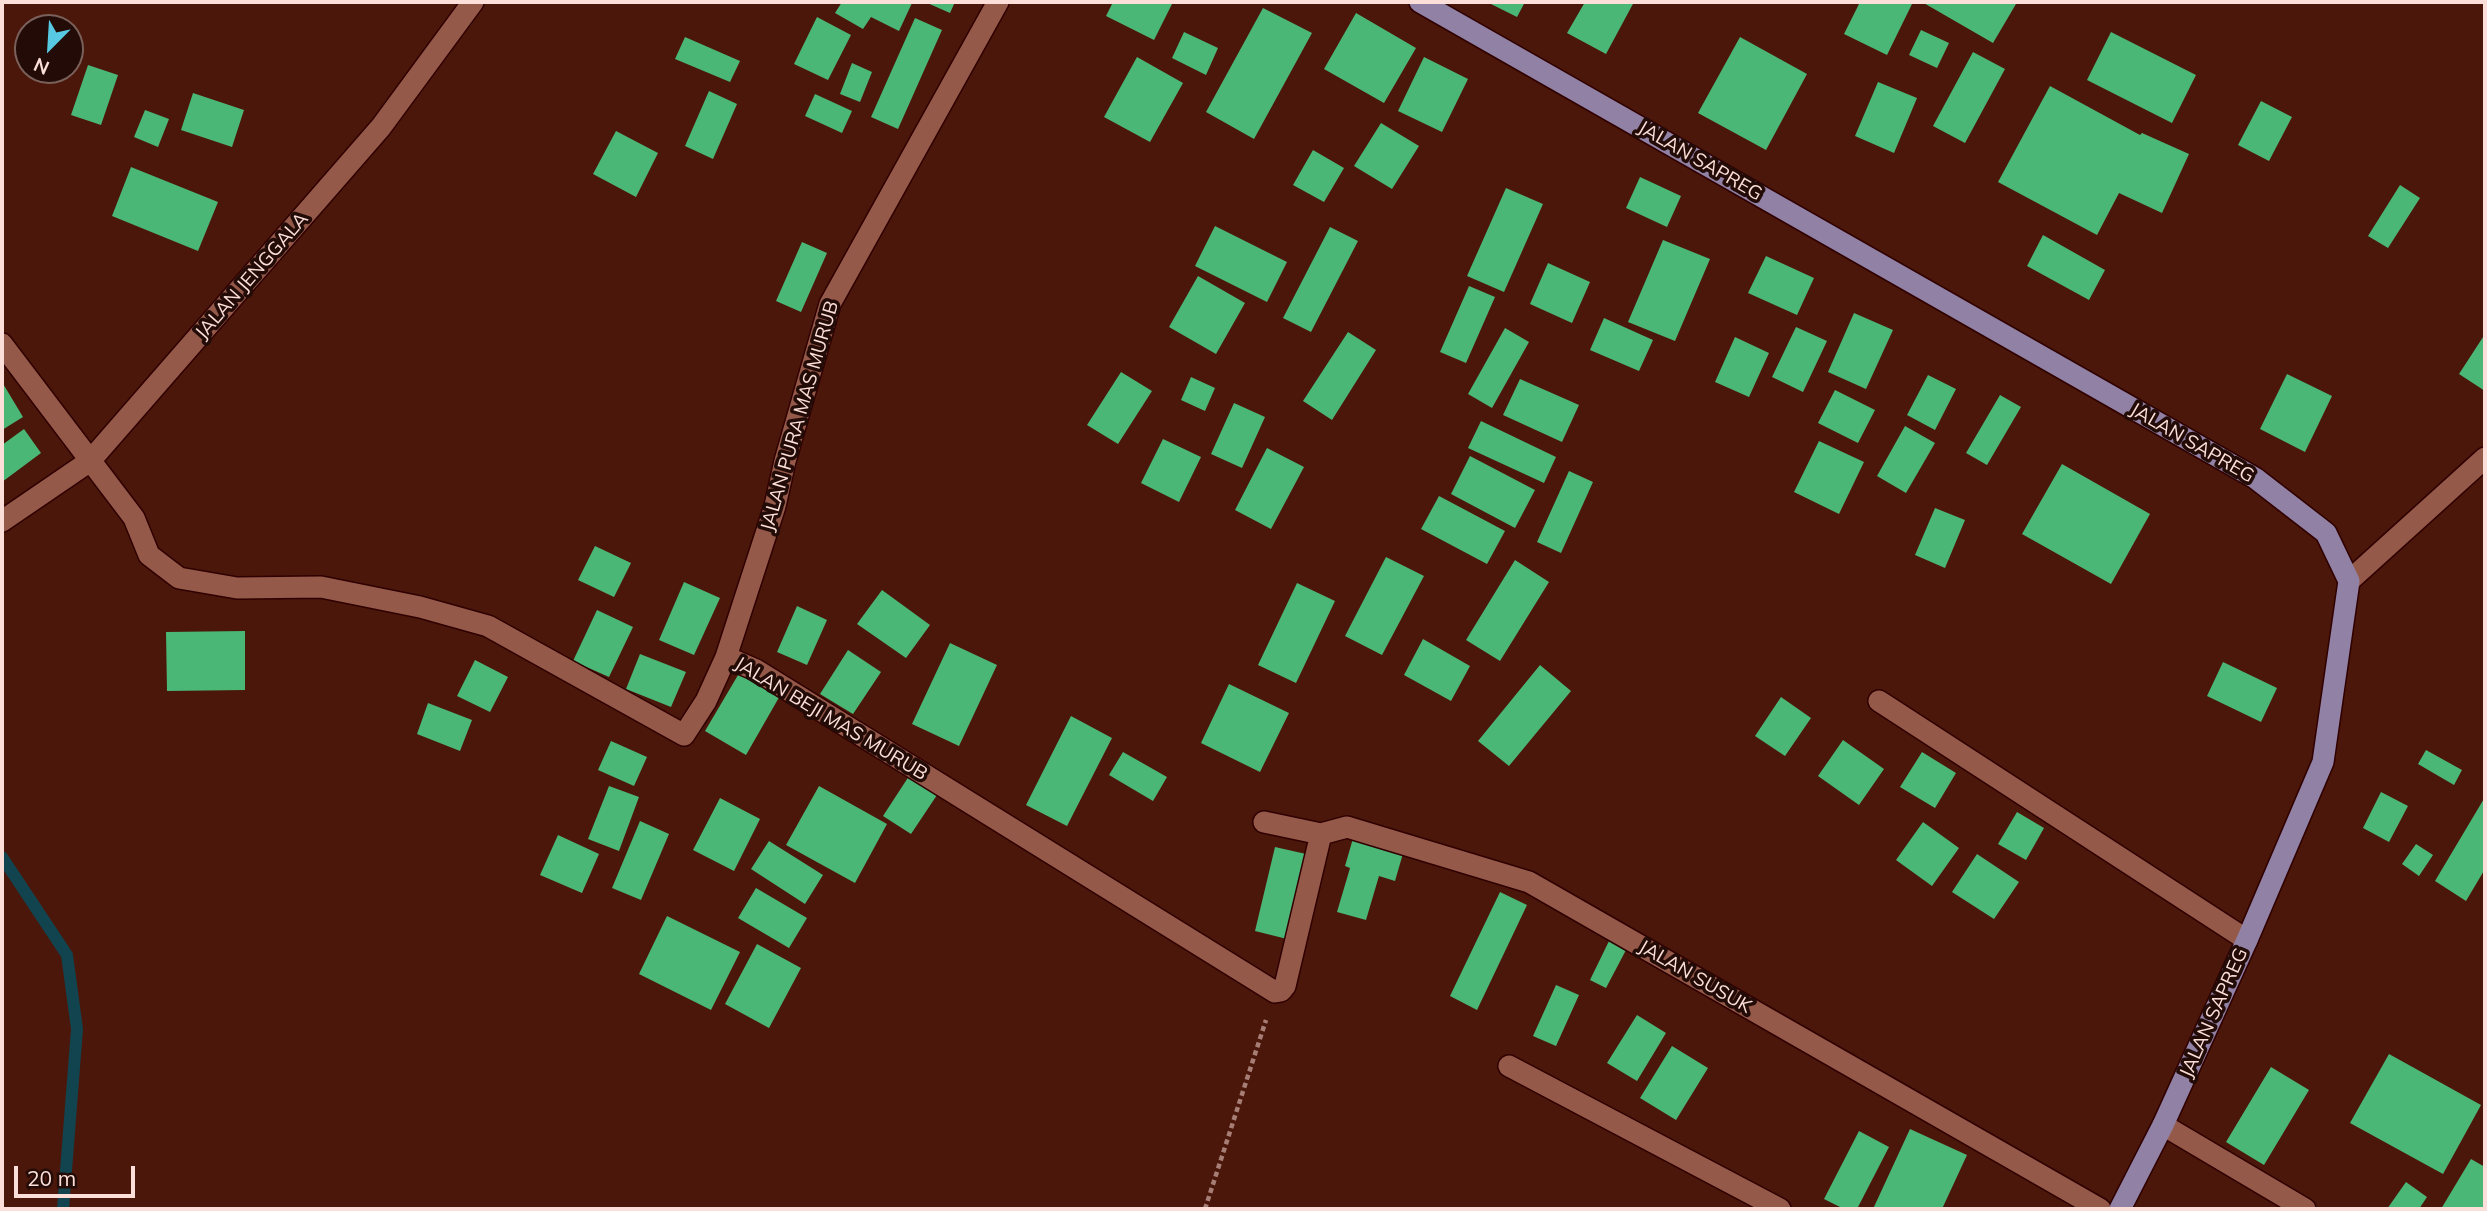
<!DOCTYPE html>
<style>
body{margin:0}
#map{position:relative;width:2487px;height:1211px;overflow:hidden;background:#4c170b;font-family:Mulish,sans-serif}
canvas{display:block}
.frame{position:absolute;inset:0;border:4px solid #fcdfd8;pointer-events:none}
.north{position:absolute;left:14px;top:14px;width:70px;height:70px;box-sizing:border-box;background:#230c07;border:2px solid #7a605b;border-radius:50%;rotate:204deg;font-size:19px;font-weight:700;line-height:28px;text-align:center;color:#fcdfd8}
.north::after{content:'';display:block;margin:auto;width:24px;height:32px;background:#57c9e2;clip-path:polygon(50% 0,100% 100%,50% 72%,0 100%)}
.scale{position:absolute;left:14px;top:1166px;width:121px;height:32px;box-sizing:border-box;border:4px solid #fcdfd8;border-top:0;padding-left:9px;font-size:21px;line-height:24px;white-space:nowrap;color:#fcdfd8;-webkit-text-stroke:5px #230c07;paint-order:stroke}
</style>
<div id="map">
<canvas width="2487" height="1211"></canvas>
<div class="frame"></div>
<div class="north">N</div>
<div class="scale">20 m</div>
</div>
<script>
const context = document.querySelector('canvas').getContext('2d');
context.lineJoin = 'round';
function strokePath(path, color, width, dash) {
  context.strokeStyle = color;
  context.lineWidth = width;
  context.lineCap = dash ? 'butt' : 'round';
  context.setLineDash(dash || []);
  context.stroke(path);
}
function paint(path, color) {
  context.fillStyle = color;
  context.fill(path, 'evenodd');
}
function write(font, color, halo, rows, align = 'center') {
  context.font = font + ' Mulish,sans-serif';
  context.lineWidth = 7;
  context.setLineDash([]);
  context.textBaseline = 'middle';
  context.strokeStyle = halo;
  context.fillStyle = color;
  for (const [text, x, y, turn = 0] of rows) {
    context.save();
    context.translate(x, y);
    context.rotate((+turn || 0) * Math.PI / 180);
    context.textAlign = isNaN(turn) ? turn : align;
    if (halo) context.strokeText(text, 0, 0);
    context.fillText(text, 0, 0);
    context.restore();
  }
}
strokePath(new Path2D(`
 M2,857L67,955L77,1029L63,1209`), '#11444f', 12);
paint(new Path2D(`
 M842,2H909L912,3L899,31L871,17L863,29L835,13Z
 M925,2H955L950,13Z
 M1113,2H1173L1154,40L1106,16Z
 M1487,2H1525L1517,17Z
 M1585,2H1634L1606,54L1567,33Z
 M1860,2H1908L1912,4L1887,55L1844,34Z
 M1922,2H2012L2016,4L1993,43Z
 M1263,8L1312,33L1254,139L1206,112Z
 M1356,13L1416,48L1384,103L1324,69Z
 M817,17L851,35L828,80L794,64Z
 M915,18L942,30L898,129L871,117Z
 M1921,30L1949,43L1937,68L1909,55Z
 M1184,32L1218,48L1206,75L1172,58Z
 M2111,32L2196,75L2172,123L2087,80Z
 M685,37L740,61L730,82L675,59Z
 M1740,37L1807,74L1766,150L1698,113Z
 M1973,52L2005,69L1965,143L1933,126Z
 M1137,57L1183,83L1150,142L1104,117Z
 M1424,57L1468,79L1442,132L1398,111Z
 M852,63L872,72L860,102L840,94Z
 M88,65L118,75L101,125L71,115Z
 M1878,82L1917,98L1894,153L1855,136Z
 M2050,86L2140,135L2142,133L2189,154L2162,213L2119,193L2097,235L1998,182Z
 M709,91L737,104L713,159L685,146Z
 M193,93L244,110L232,147L181,130Z
 M815,94L852,111L842,133L805,116Z
 M2261,101L2292,117L2269,161L2238,145Z
 M145,110L169,119L158,147L134,137Z
 M1381,123L1419,146L1392,189L1354,166Z
 M616,131L658,153L636,197L593,174Z
 M1313,150L1344,168L1324,202L1293,185Z
 M131,167L218,202L198,251L112,216Z
 M1640,177L1681,196L1667,227L1626,208Z
 M2400,185L2420,198L2388,248L2368,236Z
 M1506,188L1543,204L1504,292L1467,276Z
 M1215,226L1287,262L1267,302L1195,266Z
 M1330,227L1358,241L1311,332L1283,318Z
 M2043,235L2105,270L2089,300L2027,266Z
 M1663,240L1710,259L1675,341L1628,322Z
 M802,242L827,253L801,312L776,301Z
 M1766,256L1814,278L1797,315L1748,293Z
 M1548,263L1590,282L1572,323L1530,304Z
 M1198,276L1245,303L1216,354L1169,327Z
 M1469,286L1495,297L1466,363L1440,352Z
 M1854,313L1893,330L1866,389L1828,372Z
 M1604,318L1653,340L1639,371L1590,350Z
 M1796,327L1827,341L1803,392L1772,377Z
 M1505,328L1529,342L1492,408L1468,394Z
 M1348,332L1376,350L1332,420L1303,401Z
 M2485,334V391L2459,374Z
 M1735,337L1769,353L1749,397L1715,382Z
 M1121,372L1152,391L1118,444L1087,425Z
 M2287,374L2332,396L2305,452L2260,429Z
 M1928,375L1956,389L1935,430L1907,415Z
 M1191,377L1215,388L1205,411L1181,400Z
 M1520,379L1579,405L1562,442L1503,415Z
 M2,382L23,417L2,430Z
 M1835,390L1875,410L1858,443L1818,423Z
 M2000,395L2021,407L1987,465L1966,453Z
 M1234,403L1265,417L1242,468L1211,454Z
 M1481,421L1556,457L1544,483L1468,448Z
 M1905,426L1935,443L1906,493L1877,476Z
 M24,429L41,453L2,482V445Z
 M1163,439L1201,457L1179,502L1141,483Z
 M1819,441L1864,462L1839,514L1794,492Z
 M1267,448L1304,467L1271,529L1235,510Z
 M1470,456L1535,490L1515,528L1451,494Z
 M2062,464L2150,514L2111,584L2022,534Z
 M1569,471L1593,482L1561,553L1537,542Z
 M1439,496L1505,531L1487,564L1421,529Z
 M1935,508L1965,520L1945,568L1915,555Z
 M595,546L631,563L614,597L578,580Z
 M1386,557L1424,576L1382,655L1345,636Z
 M1515,560L1549,582L1500,661L1466,640Z
 M684,582L720,598L694,655L659,640Z
 M1297,583L1335,601L1296,683L1258,665Z
 M882,590L930,625L906,658L857,624Z
 M797,606L827,620L807,665L777,652Z
 M597,610L633,627L609,677L573,661Z
 M245,631V690L167,691L166,632Z
 M1423,639L1470,666L1451,701L1404,675Z
 M950,643L997,665L959,746L912,724Z
 M848,650L881,672L853,714L820,694Z
 M640,654L686,672L671,707L626,689Z
 M475,660L508,677L490,712L457,696Z
 M2223,662L2277,688L2261,722L2207,696Z
 M1540,665L1571,691L1509,766L1478,741Z
 M741,670L781,694L746,755L705,731Z
 M1229,684L1289,713L1260,772L1201,743Z
 M1781,697L1811,718L1785,756L1755,736Z
 M428,703L472,720L460,751L417,734Z
 M1071,716L1112,738L1067,826L1026,805Z
 M1843,740L1884,769L1859,805L1818,776Z
 M611,741L647,757L634,786L598,770Z
 M2426,750L2462,770L2454,785L2418,764Z
 M1123,752L1167,777L1153,801L1109,775Z
 M1922,752L1956,773L1935,808L1900,787Z
 M911,773L939,792L911,834L883,816Z
 M609,786L639,797L619,851L588,839Z
 M819,786L887,824L855,883L786,845Z
 M2381,792L2408,806L2389,842L2363,828Z
 M2485,797V869L2466,901L2435,881Z
 M720,798L760,819L734,871L693,850Z
 M2017,812L2044,828L2026,860L1998,844Z
 M640,821L669,834L641,900L612,888Z
 M1923,822L1959,848L1932,886L1896,860Z
 M558,835L599,854L582,893L540,875Z
 M1354,835L1404,850L1395,881L1379,876L1366,920L1337,912L1350,868L1345,866Z
 M769,841L823,875L805,904L751,869Z
 M2416,844L2433,855L2419,876L2402,864Z
 M1275,847L1306,854L1287,939L1255,931Z
 M1977,854L2019,882L1994,919L1952,892Z
 M756,888L807,918L789,948L738,918Z
 M1500,892L1527,905L1477,1010L1450,996Z
 M667,916L740,952L711,1010L639,974Z
 M1609,941L1626,950L1606,988L1590,980Z
 M757,944L801,968L769,1028L725,1004Z
 M1556,985L1579,995L1556,1046L1533,1036Z
 M1637,1015L1666,1033L1637,1081L1607,1063Z
 M1672,1046L1708,1068L1676,1120L1640,1098Z
 M2389,1054L2481,1105L2443,1174L2350,1123Z
 M2271,1067L2309,1090L2264,1165L2226,1142Z
 M1910,1129L1967,1155L1942,1209H1873Z
 M1859,1131L1889,1147L1857,1209H1844L1824,1199Z
 M2471,1159L2485,1167V1209H2441Z
 M2406,1182L2427,1197L2419,1209H2387Z`), '#4ab776');
const minor = new Path2D(`
 M2,344L134,518L149,555L179,578L237,588L321,587L420,607L488,626L684,735L706,701L726,657L756,670L1275,992L1281,991L1285,986L1321,834
 M2,521L90,461L381,127L473,2
 M2349,581L2485,458
 M726,657L775,506L785,461L830,304L998,2
 M1879,701L2247,940
 M1264,822L1321,834L1347,827L1529,882L2100,1209
 M1509,1066L1780,1209
 M2163,1125L2305,1209`);
const major = new Path2D(`
 M1420,2L2255,478L2326,533L2349,581L2323,762L2247,940L2163,1125L2120,1209`);
strokePath(minor, '#2f0000', 24);
strokePath(major, '#2f0000', 24);
strokePath(new Path2D(`
 M1205,1209L1266,1020`), '#a77e75', 4.5, [5, 3.5]);
strokePath(minor, '#95594a', 21);
strokePath(major, '#9181a5', 21);
write('19px', '#fcdfd8', '#230c07', [
 ["JALAN SAPREG",1700,161,30],
 ["JALAN JENGGALA",252,276,-49],
 ["JALAN PURA MAS MURUB",800,416,-74],
 ["JALAN SAPREG",2192,443,30],
 ["JALAN BEJI MAS MURUB",831,719,31],
 ["JALAN SUSUK",1695,977,30],
 ["JALAN SAPREG",2214,1013,-66]
]);
</script>
